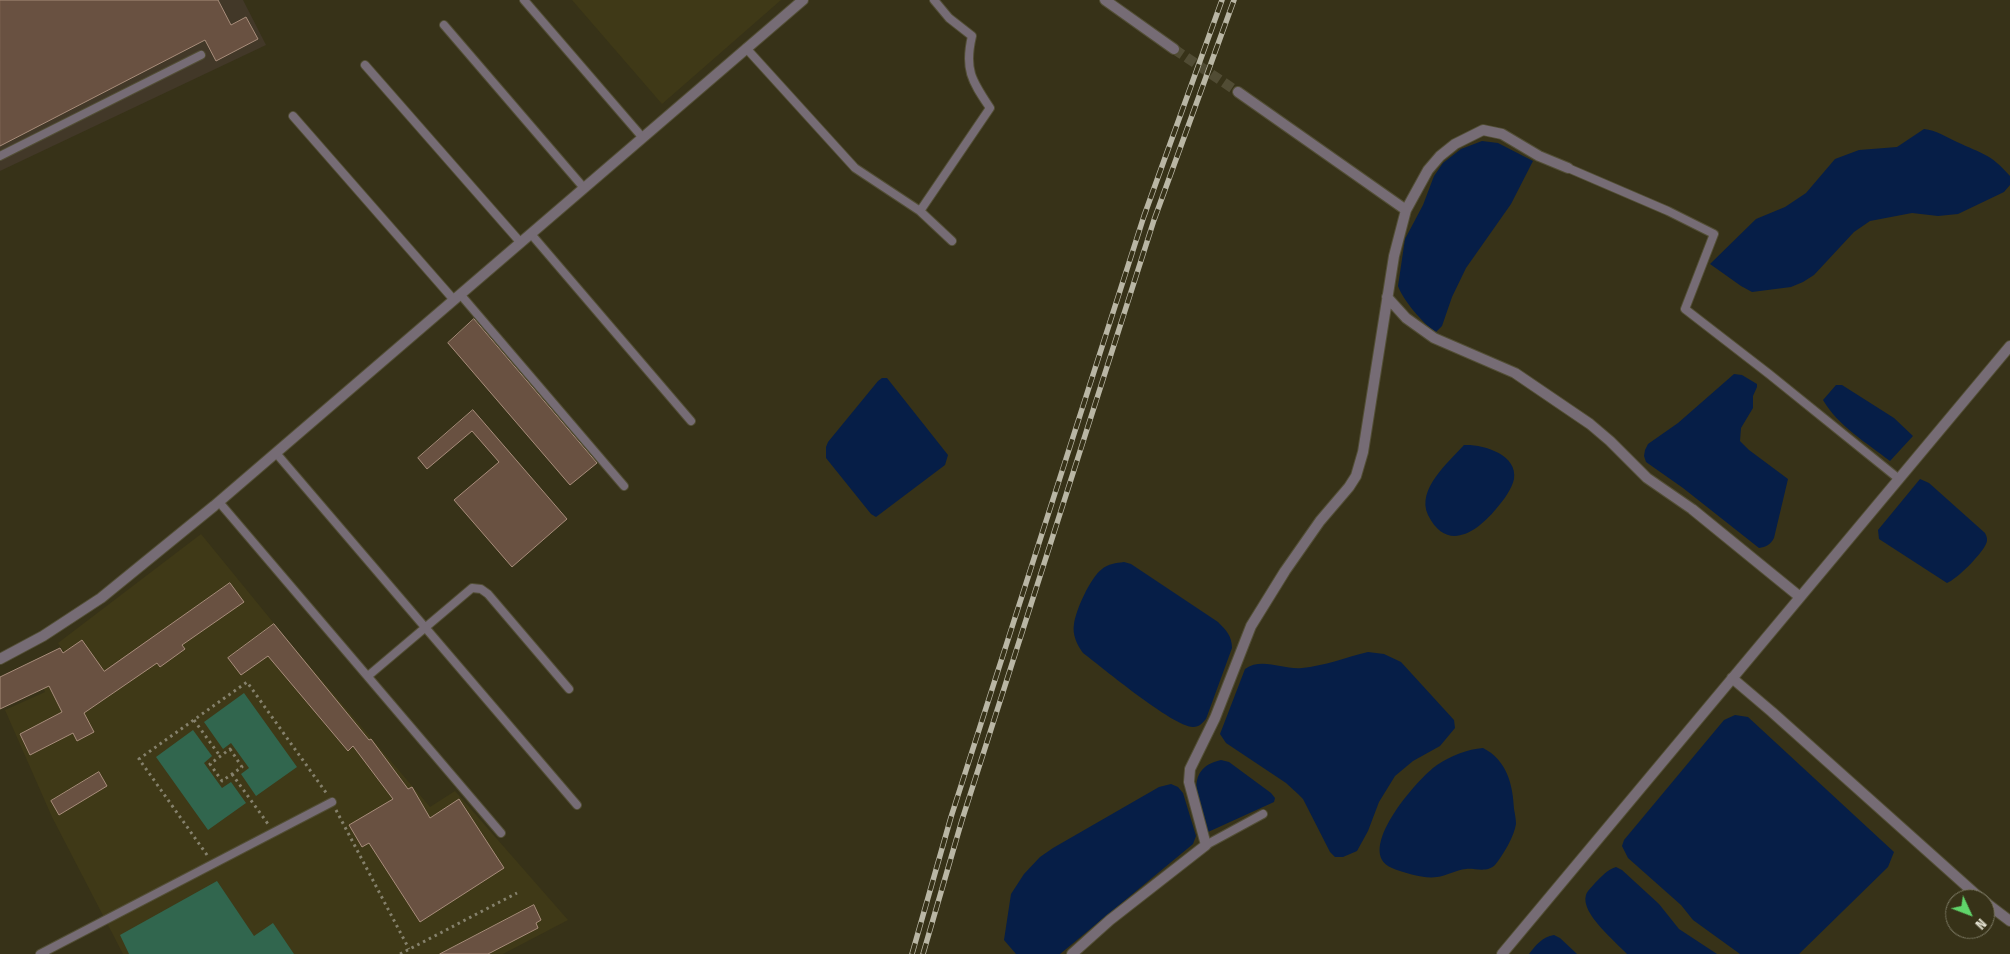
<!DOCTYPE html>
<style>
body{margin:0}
#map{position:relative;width:2010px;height:954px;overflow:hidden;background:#373218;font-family:"Fira Sans Condensed",sans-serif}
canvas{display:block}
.north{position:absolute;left:1945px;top:889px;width:50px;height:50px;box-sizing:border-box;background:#373218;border:1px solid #7b7862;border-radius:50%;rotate:133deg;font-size:14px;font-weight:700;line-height:20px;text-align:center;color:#e2e0d0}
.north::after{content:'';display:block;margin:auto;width:18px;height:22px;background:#60d56a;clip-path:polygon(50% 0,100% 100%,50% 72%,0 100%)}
</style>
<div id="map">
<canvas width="2010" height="954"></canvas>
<div class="north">N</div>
</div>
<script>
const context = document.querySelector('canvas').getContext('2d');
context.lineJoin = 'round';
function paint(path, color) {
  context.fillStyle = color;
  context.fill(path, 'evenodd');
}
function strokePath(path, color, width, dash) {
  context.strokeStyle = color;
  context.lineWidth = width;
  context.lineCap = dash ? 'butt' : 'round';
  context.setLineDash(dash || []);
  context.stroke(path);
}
paint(new Path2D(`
 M0,0H243L266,45L0,171Z`), '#423828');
paint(new Path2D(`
 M572,0H781L662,104Z
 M201,534L290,643L430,807L455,791L568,920L503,954H123L52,817L5,710L45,692L42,684L75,668L58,643Z`), '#3f3917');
paint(new Path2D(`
 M244,693L297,767L256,796L241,774L249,768L231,743L223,749L204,722Z
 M193,730L212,756L204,763L222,788L231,782L246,803L208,830L156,757Z
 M217,881L254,936L273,923L294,954H129L120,935Z`), '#31664e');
paint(new Path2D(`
 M1924,129C1936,130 1946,137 1957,142C1982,154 1990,153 2010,176V185L2004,192L1958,214L1938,216L1912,213L1870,221L1854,232L1814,275L1803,282L1791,287L1752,292L1741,286L1710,264L1756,219L1785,207L1806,193L1835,159L1859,150L1897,147Z
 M1482,141L1498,143L1533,161L1511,204L1466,268L1452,297L1442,326L1436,332C1423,324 1403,300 1398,286L1405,239L1423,205L1434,176L1443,163L1461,149Z
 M1734,374L1742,375L1757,384V387L1753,396V408L1741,428L1740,441L1749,450L1788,479L1774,538C1770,545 1766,547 1759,548L1683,488L1646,462L1644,456L1645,450L1648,444L1678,423Z
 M882,378H887L948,455L945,465L876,517L871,514L826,458V447L828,442L878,381Z
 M1836,385H1842L1894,418L1913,436L1890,461C1867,443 1838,426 1823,400Z
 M1464,445C1482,444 1518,454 1514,479C1512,489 1503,501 1496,509C1477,532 1447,553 1428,515C1416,489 1449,462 1464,445Z
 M1920,479L1929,483L1985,533C1987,537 1988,540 1986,544C1981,555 1957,579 1947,583L1879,539L1878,530Z
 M1124,562L1131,564L1218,622C1226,630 1232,636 1232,648L1206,719C1202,723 1200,727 1193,727C1172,726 1103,668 1083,653C1077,645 1072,634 1074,624C1076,610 1090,578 1102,569C1108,564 1116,563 1124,562Z
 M1368,652L1384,654L1401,662L1454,720L1455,728L1440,746L1413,761L1395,776L1379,802L1368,831L1357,851L1343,857H1335L1330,852L1303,799L1298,794L1286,783L1226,743L1220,734L1245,669C1262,657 1283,670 1302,668C1324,666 1347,657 1368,652Z
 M1735,715L1748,717L1894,852L1888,867L1799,954H1740L1693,920L1681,905L1628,858L1622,846L1624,840L1724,720Z
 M1483,748C1507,760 1513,785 1514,809C1515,814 1516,820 1516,824C1514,837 1503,855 1495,865C1487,873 1475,868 1466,869C1456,870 1446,876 1437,877C1424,879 1404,873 1392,868C1353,852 1418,778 1437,765C1450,756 1468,749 1483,748Z
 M1221,760L1229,762L1271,793L1275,798L1274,802L1208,832C1200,806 1181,769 1221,760Z
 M1171,784L1178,787L1183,793L1196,836L1193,844L1060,954H1016L1004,940L1011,894L1024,874L1040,857L1053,848L1159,787Z
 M1616,867L1622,870L1659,904L1679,929L1717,954H1627C1616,942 1580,913 1586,895C1587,891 1592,887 1595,883C1602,876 1607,870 1616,867Z
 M1554,935L1560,938L1577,954H1529C1536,945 1542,937 1554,935Z`), '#061e47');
const building = new Path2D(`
 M0,0H218L231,25L246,17L258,39L216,61L205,40L0,146Z
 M474,319L597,463L570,485L448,343Z
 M473,410L567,519L512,567L454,500L499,462L472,431L427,469L418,458Z
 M230,583L244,602L182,645L185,649L160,667L157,663L84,713L94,732L77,741L73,733L30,755L20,734L62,712L49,686L0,709V677L60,648L63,653L82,640L104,671Z
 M274,624L369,740L371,739L408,789L412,787L430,818L459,799L504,868L420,922L369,843L362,847L349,825L393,799L353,746L348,751L268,656L241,675L228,658Z
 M99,772L107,786L59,815L51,801Z
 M534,905L541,920L536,923L538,928L488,954H440Z`);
paint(building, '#695141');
strokePath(building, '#a88d7b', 1);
strokePath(new Path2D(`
 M1174,49L1238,92`), '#514c34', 10, [10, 5]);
const lane = new Path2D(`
 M524,0L643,138
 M444,25L584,188
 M746,48L855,168L920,211L952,241
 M365,65L521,243
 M293,116L454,300
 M0,156L201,55
 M1568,168L1668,211L1714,234L1685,309L1769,374L1899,479
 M920,211L990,108C972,81 964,70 972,36L949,18L934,0
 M531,234L691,421
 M460,294L624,486
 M276,453L577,805
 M219,502L501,833
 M368,676L472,588L481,589L488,594L569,689
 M1206,845L1263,814
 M40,954L332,802`);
const street = new Path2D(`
 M1105,0L1174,49
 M1238,92L1406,210
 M1387,297L1406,318L1434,338L1515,373L1590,424L1610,441L1647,478L1692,509L1800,597
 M0,659L43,636L101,598L214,506L803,0
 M1732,678L1772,712L1981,899
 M1985,902L2010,921
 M1072,954L1110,920L1206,845L1189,782L1190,769L1215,718L1251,626L1285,571L1320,521L1349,487L1356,476L1363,452L1394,256L1406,210L1428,170L1440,156L1455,144L1483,130L1502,134L1539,156L1568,168
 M1502,954L2010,346`);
strokePath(lane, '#524e35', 10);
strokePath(street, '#524e35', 12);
strokePath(new Path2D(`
 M194,720L220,756
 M230,749L242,767L222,781L210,764Z
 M232,774L268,824
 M336,810L409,949
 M207,855L139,759L247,682L327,794
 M400,954L517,893`), '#85816c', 3, [2.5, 4]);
strokePath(lane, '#766c75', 8);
strokePath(street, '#766c75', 10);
const rail = new Path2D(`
 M912,954L951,817L1144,216L1222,0
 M923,954L962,820L1154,220L1234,0`);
strokePath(rail, '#b9b6a4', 5.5);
strokePath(rail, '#373218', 4, [11]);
</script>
